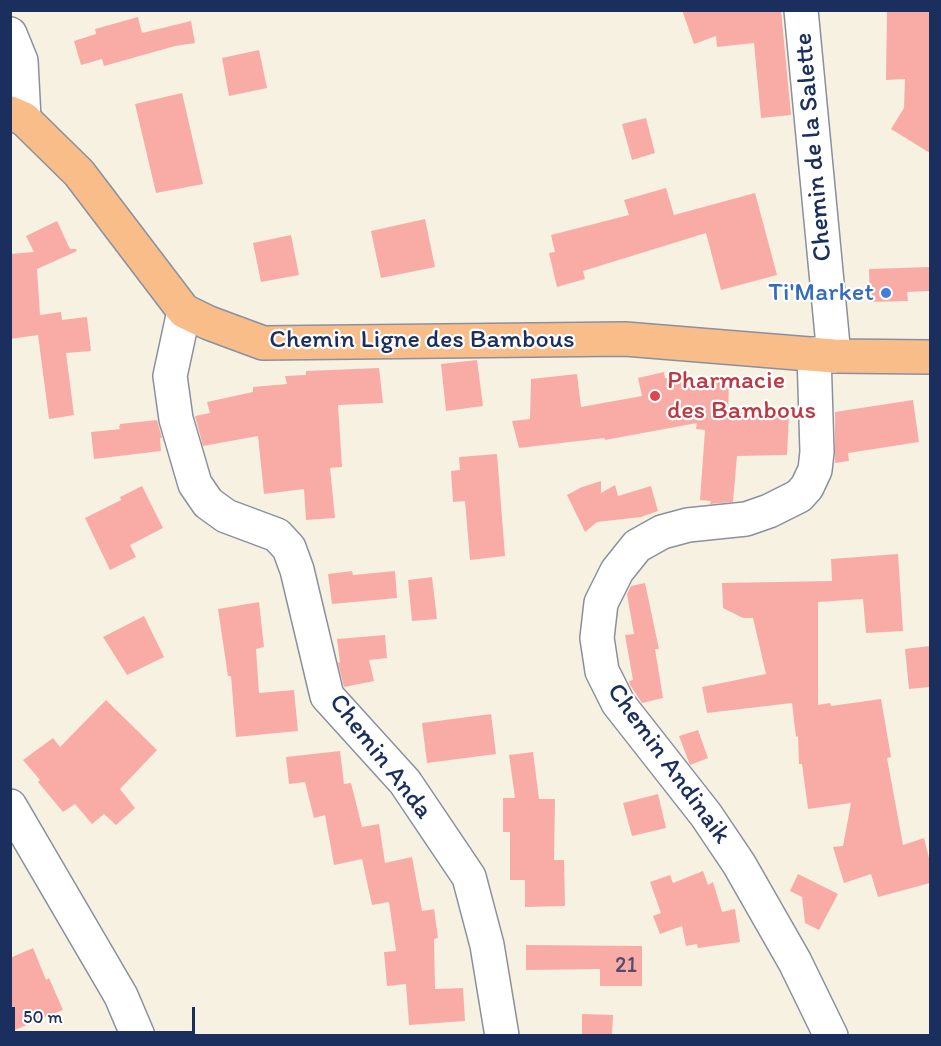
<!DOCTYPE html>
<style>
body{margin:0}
#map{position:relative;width:941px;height:1046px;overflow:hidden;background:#f7f1e2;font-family:Itim,sans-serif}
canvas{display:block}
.frame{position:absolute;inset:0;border:12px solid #1b2f5e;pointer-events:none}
.scale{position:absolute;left:12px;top:1007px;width:183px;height:27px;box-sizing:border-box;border:3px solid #1b2f5e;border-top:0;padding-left:8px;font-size:18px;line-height:21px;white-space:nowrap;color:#1b2f5e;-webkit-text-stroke:4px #fff;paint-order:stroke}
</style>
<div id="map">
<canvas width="941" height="1046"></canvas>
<div class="frame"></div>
<div class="scale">50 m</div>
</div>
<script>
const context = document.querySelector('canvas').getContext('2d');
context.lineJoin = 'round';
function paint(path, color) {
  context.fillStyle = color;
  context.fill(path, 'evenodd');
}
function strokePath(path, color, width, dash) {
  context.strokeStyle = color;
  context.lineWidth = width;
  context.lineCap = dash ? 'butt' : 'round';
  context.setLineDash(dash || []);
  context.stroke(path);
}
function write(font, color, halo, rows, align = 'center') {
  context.font = font + ' Itim,sans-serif';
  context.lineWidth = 4.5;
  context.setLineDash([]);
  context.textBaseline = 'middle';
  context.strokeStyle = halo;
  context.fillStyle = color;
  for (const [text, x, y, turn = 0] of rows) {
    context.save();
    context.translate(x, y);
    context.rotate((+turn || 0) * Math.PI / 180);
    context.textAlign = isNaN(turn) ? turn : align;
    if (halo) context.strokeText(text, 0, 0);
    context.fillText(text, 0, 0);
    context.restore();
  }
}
paint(new Path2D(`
 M682,10H781L791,115L761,118L754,43L717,47L716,36L694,44Z
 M887,10H930V153L891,129L904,108L905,79L886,80Z
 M138,17L142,33L191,21L195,43L175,46L104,66L102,59L81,65L74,41L96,34L95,29Z
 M259,50L267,88L229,96L222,58Z
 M182,93L203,184L156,193L135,104Z
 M646,118L655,153L632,160L622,124Z
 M666,188L674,215L755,193L777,275L721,290L706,233L583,271L585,279L557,287L549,253L555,252L551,235L629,215L624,200Z
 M425,219L435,267L381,278L371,231Z
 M57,221L70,249H76L77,251L37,269L40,315L61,312L62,320L87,317L91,351L66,353L74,415L49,419L38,335L10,339V254L34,252L26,236Z
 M291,235L299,275L261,282L253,243Z
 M930,267V291L907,292L908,301L870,302L869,269Z
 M477,360L483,406L446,411L441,364Z
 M379,368L383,403L338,405L342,467L330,468L335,518L306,520L304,489L264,494L258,436L203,446L195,416L210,413L207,402L253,392V387L287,384L285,376L306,375V371Z
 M664,372L665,378L729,383L728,411L789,414L787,455L737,456L733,502L710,504L711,501L700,500L705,430L696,429L697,423L605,440L604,438L519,448L512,421L530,419L531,379L577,374L581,407L642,396L638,378Z
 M913,400L919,442L848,453L849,461L835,463V412Z
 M157,420L162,438H160L161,451L94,459L91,432L121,429L119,428L120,424Z
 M497,454L505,556L470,560L465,501L453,502L451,471L460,470L459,457Z
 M601,481V493L615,485L618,496L651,486L658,511L641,517L597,522L585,532L567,495L582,487Z
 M142,486L163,528L130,545L136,557L110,570L85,518L121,500L120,497Z
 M898,554L903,631L866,633L863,599L818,602V705L830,703L831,706L881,699L891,757L887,758L903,845L924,838L930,862V883L878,897L871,874L844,883L833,847L843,846L851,803L808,809L802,764H799L798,736L796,737L792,703L707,713L702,687L766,674L753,618H743L723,608L722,583L832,581L831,559Z
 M352,571L353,575L395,571L397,598L332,604L328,574Z
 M432,577L437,619L412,621L408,580Z
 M645,583L659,649H655L663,698L642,703L630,685L629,681L633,680L625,635L634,634L627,594L631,586Z
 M259,602L264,647L256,649L259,693L294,690L298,731L236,737L231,676H228L218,609Z
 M144,616L164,657L127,675L103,637Z
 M385,635L387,658L369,660L374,681L344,687L338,663L340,662L337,639Z
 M930,646V687L909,689L905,649Z
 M106,700L157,750L120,789L135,808L116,825L104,814L92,824L75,804L63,812L38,782L40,780L23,760L53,738L60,747Z
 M491,714L496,754L427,763L422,723Z
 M698,730L708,758L690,765L679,736Z
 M340,751L344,784L351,783L362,827L379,824L385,863L412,857L422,911L434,909L438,938L434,939L435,989L463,988L465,1021L409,1025L406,984L387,986L384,952L396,951L389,902L372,905L362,859L334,865L325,815L314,818L305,782L289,784L286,757Z
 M533,752L539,799H555L554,860H564L565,906L525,907V880H510V832H503V798H515L509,755Z
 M658,794L666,828L632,836L623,803Z
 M703,871L708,885L713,882L722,912L735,909L740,942L698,948L697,944L686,946L682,926L660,934L653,916L661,913L650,882L670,875L673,883Z
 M798,874L838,894L819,930L805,923L802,897L790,891Z
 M526,945L642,946V986H600V969L526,970Z
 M33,948L46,980L49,978L63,1010L10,1032V958Z
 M582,1014L613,1015L612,1035H582Z`), '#f9aca6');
const minor = new Path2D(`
 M801,10L834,356
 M10,34L21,61L24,119
 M184,311L170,376L176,419L195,484L208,503L226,516L277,535L289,548L297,570L327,696L405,782L469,877L487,945L502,1036
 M814,354L817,452L815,470L807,487L799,496L769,511L746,519L688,525L662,532L637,546L617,571L601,603L597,638L602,671L618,703L706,815L739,864L795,962L831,1036
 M10,806L121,996L138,1036`);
const major = new Path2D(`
 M10,113L24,119L79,173L184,311L209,323L263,343L625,339L834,356L930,357`);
strokePath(minor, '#8990a0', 36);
strokePath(major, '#8990a0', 36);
strokePath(minor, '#fff', 33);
strokePath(major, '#f8bd89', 33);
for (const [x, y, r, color] of [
 [886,293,6,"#3f7fe0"],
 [655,396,6,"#e0444e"]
]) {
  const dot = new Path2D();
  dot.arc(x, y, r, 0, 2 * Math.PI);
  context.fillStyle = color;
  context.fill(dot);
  strokePath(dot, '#fff', 2);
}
write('22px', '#524e70', null, [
 ["21",626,966]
]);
write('26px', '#1b2f5e', '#fff', [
 ["Chemin de la Salette",814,147,-95],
 ["Chemin Ligne des Bambous",422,340],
 ["Chemin Anda",380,757,52],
 ["Chemin Andinaik",668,764,54]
]);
write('26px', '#366cbe', '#fff', [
 ["Ti'Market",874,293]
], 'right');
write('26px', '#be3a42', '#fff', [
 ["Pharmacie",667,381],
 ["des Bambous",667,411]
], 'left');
</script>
